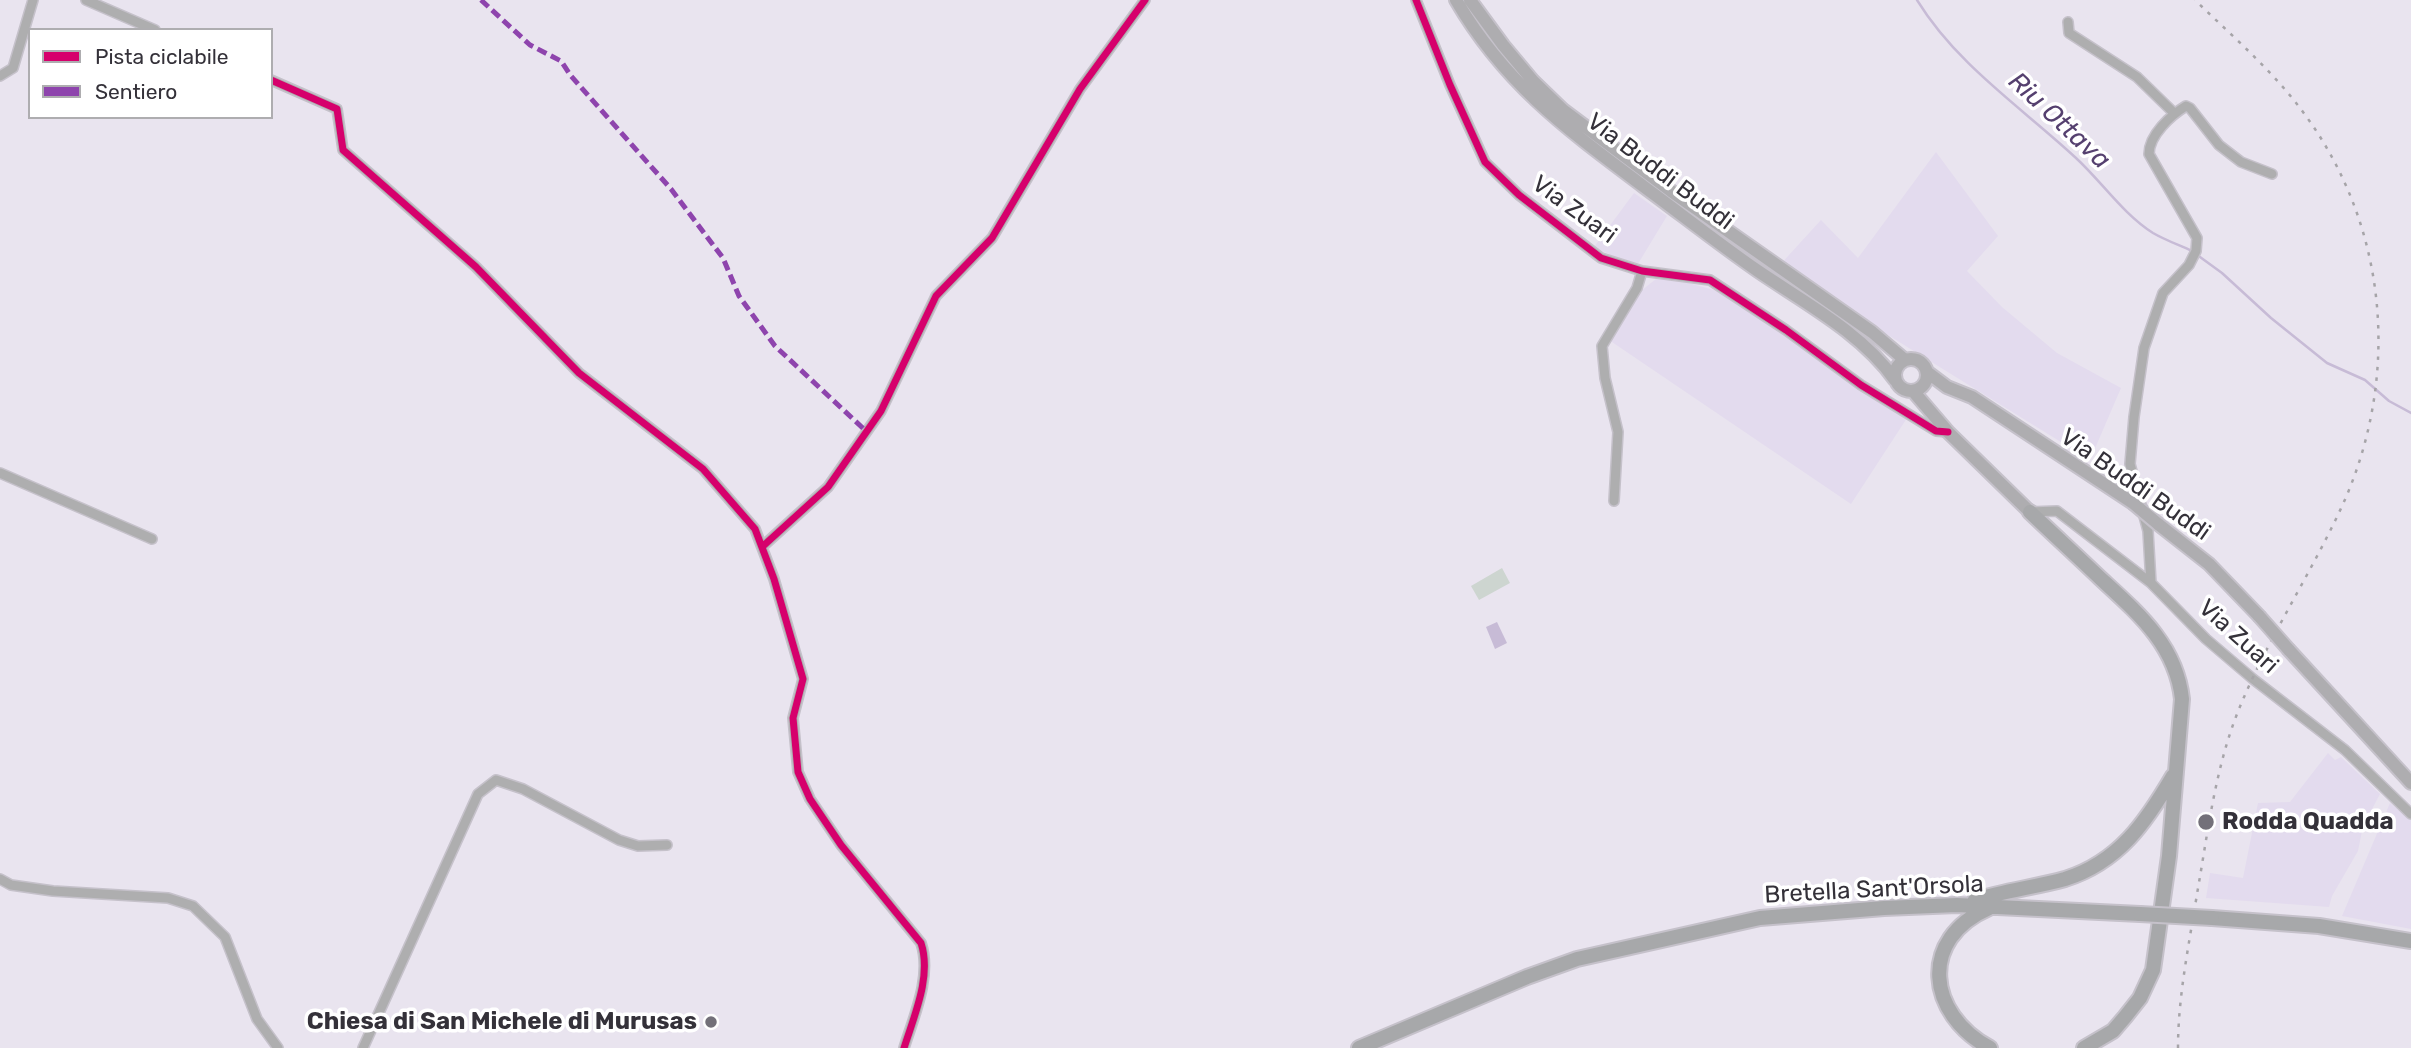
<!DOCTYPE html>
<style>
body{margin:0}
#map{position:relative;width:2411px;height:1048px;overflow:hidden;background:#e9e4ef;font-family:Rubik,sans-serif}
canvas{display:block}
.legend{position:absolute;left:28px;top:28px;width:245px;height:91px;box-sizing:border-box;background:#fff;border:2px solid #aeadb0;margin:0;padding:9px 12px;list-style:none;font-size:21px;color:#343139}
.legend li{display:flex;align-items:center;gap:14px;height:35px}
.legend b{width:35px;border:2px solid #aeadb0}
</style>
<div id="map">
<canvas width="2411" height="1048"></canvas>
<ul class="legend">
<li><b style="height:9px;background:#d6006c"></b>Pista ciclabile</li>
<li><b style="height:9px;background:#8e44ad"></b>Sentiero</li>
</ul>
</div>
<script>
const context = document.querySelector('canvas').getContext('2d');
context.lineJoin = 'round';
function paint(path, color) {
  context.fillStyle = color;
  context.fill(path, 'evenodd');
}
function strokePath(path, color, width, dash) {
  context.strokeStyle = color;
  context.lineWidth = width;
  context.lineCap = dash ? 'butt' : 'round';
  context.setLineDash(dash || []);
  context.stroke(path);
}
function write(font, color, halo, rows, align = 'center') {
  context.font = font + ' Rubik,sans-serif';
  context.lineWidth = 7;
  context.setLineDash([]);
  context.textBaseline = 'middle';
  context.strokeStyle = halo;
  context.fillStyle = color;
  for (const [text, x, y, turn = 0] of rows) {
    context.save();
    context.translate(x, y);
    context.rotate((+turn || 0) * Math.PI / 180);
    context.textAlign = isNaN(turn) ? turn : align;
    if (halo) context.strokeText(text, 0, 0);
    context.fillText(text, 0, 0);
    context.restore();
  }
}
paint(new Path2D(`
 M1936,152L1998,236L1967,271L2002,307L2057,353L2121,388L2090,460L1778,267L1821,220L1858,258Z
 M1634,193L1667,216L1636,267L1594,247Z
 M1656,279L1681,281L1725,293L1907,418L1851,504L1609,340L1637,294Z
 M2328,753L2335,760L2341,757L2380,794L2363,826L2358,851L2332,896L2329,907L2206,898L2210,873L2243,878L2258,803L2290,802Z
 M2390,803L2411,820V929L2342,916Z`), '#e3dbee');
paint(new Path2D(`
 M1502,568L1510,583L1479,600L1471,586Z`), '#cdd5d0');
paint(new Path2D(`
 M1497,622L1507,643L1495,649L1486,627Z`), '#c7bbd6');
strokePath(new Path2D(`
 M1917,0C1957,65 2021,107 2076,158C2102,182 2123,214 2153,233C2165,240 2179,245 2192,251
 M2200,257L2222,273L2271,318L2327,363L2365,380L2389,401L2411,413`), '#c7bbd6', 2.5);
const minor = new Path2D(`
 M86,0L155,30
 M1416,0L1450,85L1485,162L1519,195L1601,258L1642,271L1710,280L1786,330L1861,385L1936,431L1948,432
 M2068,22L2069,33L2137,77L2174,113
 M0,76L13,68L33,0
 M271,80L337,109L343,150L476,267L579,373L703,469L755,529L774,579L803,679L793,718L798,772L810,799L841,845L921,943C932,976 914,1016 904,1048
 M0,473L152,539
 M1614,501L1618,432L1605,378L1602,346L1637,288L1642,271
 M2030,512L2057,511L2151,583L2206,639L2253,679L2345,750L2411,814
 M762,547L828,487L881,411L936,296L992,238L1080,89L1145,0
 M2151,583L2148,531L2130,464L2134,417L2144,348L2163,293L2189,265L2196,251L2197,238L2149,154C2149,135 2171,115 2186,106L2190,108L2219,145L2241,162L2272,174
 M0,879L11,885L53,891L168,898L193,906L225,937L257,1019L278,1048
 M363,1048L478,794L496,780L523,789L619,840L638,846L667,845`);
const secondary = new Path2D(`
 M1456,0C1505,84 1567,129 1643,186C1681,214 1719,244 1758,271C1805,303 1862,333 1895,380
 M1470,0L1503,45L1533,81L1563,110L1671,191L1872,332L1905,360
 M1895 375a16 16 0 1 1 32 0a16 16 0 1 1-32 0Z
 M1927,372L1947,387L1972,397L2133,503
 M1913,391L1948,432L2030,512
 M2158,524L2209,564L2259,616
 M2289,650L2411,783`);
const primary = new Path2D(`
 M2030,512C2053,534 2077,556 2100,578C2138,613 2176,645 2182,699L2169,856L2153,970L2140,998L2125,1017L2113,1031L2084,1048
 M1975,900C2004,891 2036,887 2065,879C2119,862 2146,822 2173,776
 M1989,908C1918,939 1927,1014 1990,1048
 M2212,918L2319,926L2411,941
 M1359,1048L1527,977L1577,959L1760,918L1884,908L1957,905L2140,914`);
strokePath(minor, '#c5c1ca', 12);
strokePath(secondary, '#c5c1ca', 16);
strokePath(primary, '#c5c1ca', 18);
strokePath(minor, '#aeaeaf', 9);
strokePath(secondary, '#aeadb0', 12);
strokePath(primary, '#a7a8aa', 14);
strokePath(new Path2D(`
 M2178,1048C2178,996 2189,945 2197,894C2208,832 2215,768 2239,709C2268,638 2311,574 2343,504C2401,375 2388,226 2303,112C2272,70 2232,36 2195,0`), '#a6a4a8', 2.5, [3.5, 7]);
const secondaryBridge = new Path2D(`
 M2133,503L2158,524
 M2259,616L2289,650`);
const primaryBridge = new Path2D(`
 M2140,914L2212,918`);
strokePath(secondaryBridge, '#c5c1ca', 16, []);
strokePath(primaryBridge, '#c5c1ca', 18, []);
strokePath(secondaryBridge, '#aeadb0', 12);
strokePath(primaryBridge, '#a7a8aa', 14);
strokePath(new Path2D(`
 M481,0L530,45L561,61L571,76L671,189L723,258L739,296L775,346L867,432`), '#8e44ad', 5, [10, 5]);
strokePath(new Path2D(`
 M1416,0L1450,85L1485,162L1519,195L1601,258L1642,271L1710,280L1786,330L1861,385L1936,431L1948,432
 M271,80L337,109L343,150L476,267L579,373L703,469L755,529L774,579L803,679L793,718L798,772L810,799L841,845L921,943C932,976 914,1016 904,1048
 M762,547L828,487L881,411L936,296L992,238L1080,89L1145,0`), '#d6006c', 7);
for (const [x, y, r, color] of [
 [2206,822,9,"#737079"],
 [711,1022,7,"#737079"]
]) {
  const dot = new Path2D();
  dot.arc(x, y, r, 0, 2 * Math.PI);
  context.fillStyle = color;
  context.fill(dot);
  strokePath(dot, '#fff', 2.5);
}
write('24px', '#343139', '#fff', [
 ["Via Buddi Buddi",1660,172,37],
 ["Via Zuari",1574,210,36],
 ["Via Buddi Buddi",2135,485,35],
 ["Via Zuari",2238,637,42],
 ["Bretella Sant'Orsola",1874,890,-3]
]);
write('bold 24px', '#343139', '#fff', [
 ["Rodda Quadda",2222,822],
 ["Chiesa di San Michele di Murusas",697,1022,"right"]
], 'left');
write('italic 26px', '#55406f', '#fff', [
 ["Riu Ottava",2059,121,43]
]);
</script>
